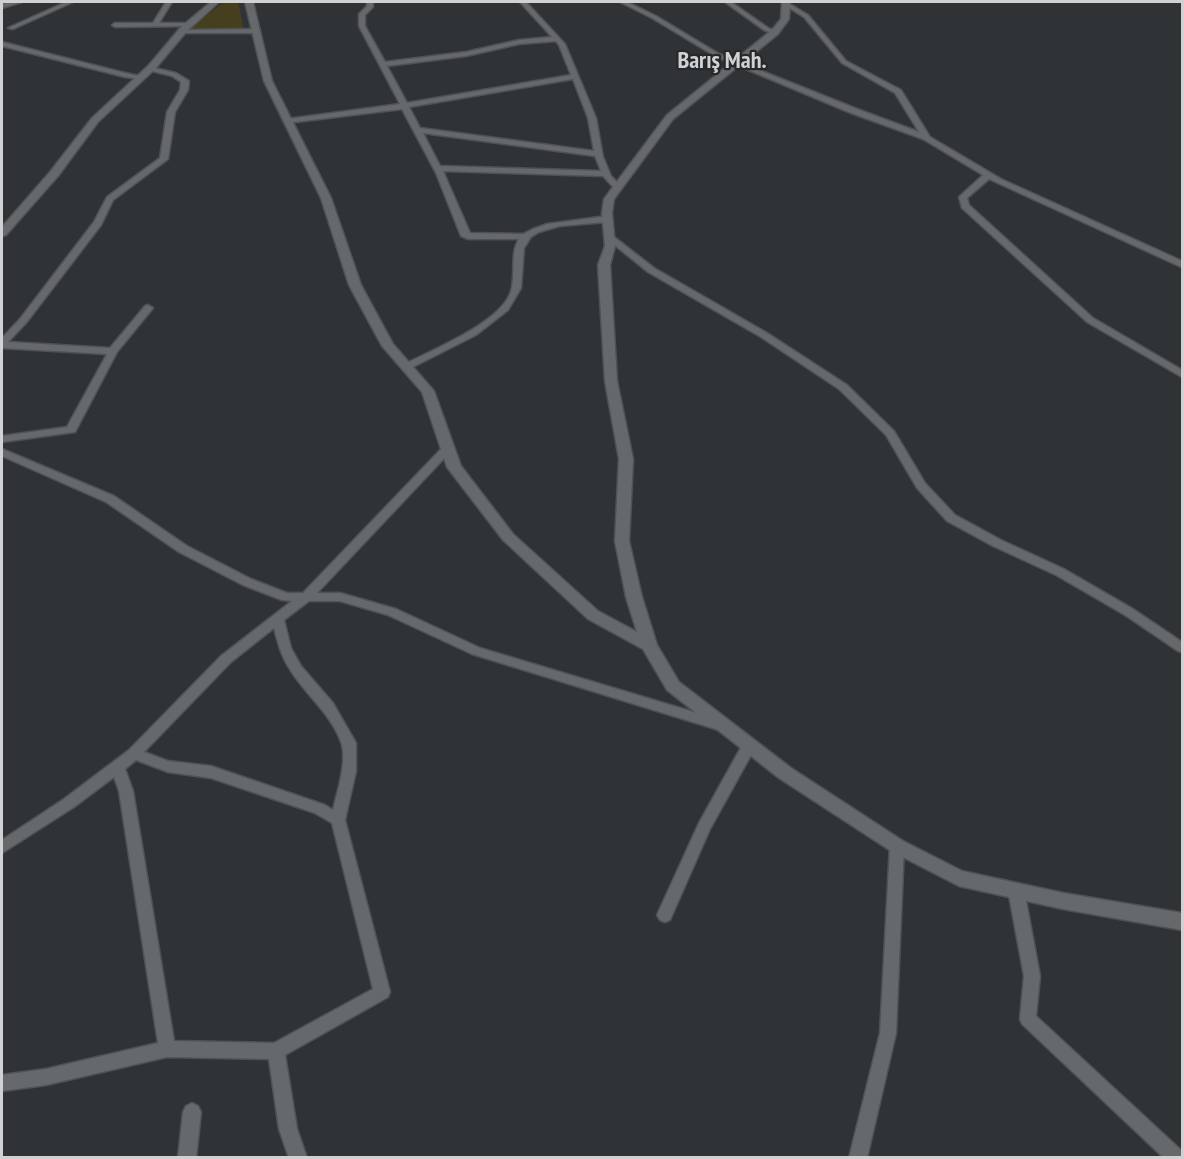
<!DOCTYPE html>
<meta charset="utf-8">
<style>
body{margin:0}
#map{position:relative;width:1184px;height:1159px;overflow:hidden;background:#2f3335;font-family:"PT Sans Narrow",sans-serif}
canvas{display:block}
.frame{position:absolute;inset:0;border:3px solid #cfd1d3;pointer-events:none}
</style>
<div id="map">
<canvas width="1184" height="1159"></canvas>
<div class="frame"></div>
</div>
<script>
const context = document.querySelector('canvas').getContext('2d');
context.lineJoin = 'round';
function paint(path, color) {
  context.fillStyle = color;
  context.fill(path, 'evenodd');
}
function strokePath(path, color, width, dash) {
  context.strokeStyle = color;
  context.lineWidth = width;
  context.lineCap = dash ? 'butt' : 'round';
  context.setLineDash(dash || []);
  context.stroke(path);
}
function write(font, color, halo, rows, align = 'center') {
  context.font = font + ' "PT Sans Narrow",sans-serif';
  context.lineWidth = 4.5;
  context.setLineDash([]);
  context.textBaseline = 'middle';
  context.strokeStyle = halo;
  context.fillStyle = color;
  for (const [text, x, y, turn = 0] of rows) {
    context.save();
    context.translate(x, y);
    context.rotate((+turn || 0) * Math.PI / 180);
    context.textAlign = isNaN(turn) ? turn : align;
    if (halo) context.strokeText(text, 0, 0);
    context.fillText(text, 0, 0);
    context.restore();
  }
}
paint(new Path2D(`
 M224,2H238L244,29L188,30Z`), '#453f1d');
const minor = new Path2D(`
 M13,2H22L2,8V4Z
 M66,2H73L13,29L8,28Z
 M166,2H172L159,23H188L190,24V26L115,27L112,25L115,23H153Z
 M367,2H373V7L365,15V26L385,62L466,52L519,40L552,37L520,2H526L565,44L596,118L603,157L611,176L622,187L615,189L603,176L443,171L470,233L523,234L533,229L547,224L607,216L611,219L607,222L560,226L539,232L531,237L524,248L521,288L508,310L476,335L407,370L403,369V365C432,350 497,324 510,294C517,277 509,254 519,239H468L461,236L436,173L402,109L287,123L283,121L287,119L400,104L359,26V14L367,6ZM556,41L559,45L571,75L407,103L387,66L466,56L519,44ZM573,79L588,118L594,151L420,128L409,107ZM423,133L595,156L601,171L440,166Z
 M620,2H627L656,16L719,54L857,109L919,132L895,93L842,63L804,17L783,4L788,3L808,15L846,61L901,90L930,137L1001,179L1182,261V267L1179,266L989,179L967,198L969,205L1093,318L1182,370V377L1087,322L962,208L959,197L983,175L923,139L851,113L715,56L652,18Z
 M725,2H731L768,28L778,32L775,34L764,30Z
 M181,30L257,29L260,31L257,33H179V31Z
 M2,42L125,73L145,77L141,79L125,77L2,46Z
 M150,67L176,73L189,81L188,90L175,112L168,159L113,200L101,225L26,323L8,342L110,348L145,306L148,305L153,308L117,352L75,432L2,442V436L67,427L107,354L2,348V338L20,319L94,222L107,197L160,158L167,112L180,90L181,82L172,76L148,70L147,69Z
 M609,233L654,268L767,333L847,385L894,431L925,483L955,515L1001,540L1064,569L1133,609L1182,642V652L1178,651L1125,615L1056,575L993,546L947,521L917,488L886,435L839,389L761,337L648,272L606,238V234Z
 M448,445L452,446L453,448L452,450L317,593H340L396,609L480,648L727,722L729,726L727,730L722,731L472,654L388,615L340,601H309L284,620L291,648L301,666L333,703L356,743V771L345,820L390,992L388,997L285,1055L297,1129L307,1158H289L279,1129L269,1059L167,1057L46,1085L2,1091V1075L46,1069L158,1043L119,791L114,777L74,807L2,853V840L64,799L129,750L221,656L292,601L282,600L243,585L179,552L106,502L2,456V449L114,496L187,546L251,579L287,593H303L444,446ZM274,628C278,644 282,658 291,671C306,695 331,714 341,742C348,760 337,792 333,810L325,805L211,766L168,761L144,752L231,662ZM136,760L168,772L211,778L315,813L332,823L373,989L274,1043L174,1041L133,791L125,769Z
 M749,741L754,742L756,746L710,829L670,920L665,922L660,920L657,915L699,823L744,742Z
 M897,840L902,842L904,846L896,1033L867,1158H849L880,1033L890,846L892,842Z
 M1016,883L1021,885L1024,890L1040,976L1036,1016L1182,1151V1158H1164L1022,1024L1020,1019L1024,976L1008,890L1011,885Z
 M192,1103L198,1106L201,1112L196,1158H178L183,1112L186,1106Z`);
const tertiary = new Path2D(`
 M211,2H219L187,31L155,69L98,122L58,176L6,235L2,236V227L50,172L92,118L149,65L181,27Z
 M245,2H253L272,81L331,198L361,285L393,344L434,391L461,466L513,534L598,611L637,632L626,597L615,541L619,459L605,381L598,265L605,246L602,213L604,199L667,115L772,30L781,19L782,2H790L789,19L778,34L673,119L614,199L612,213L615,246L610,265L617,381L633,459L629,541L642,597L657,645L679,682L791,768L903,841L962,871L1063,893L1182,913V930L1063,909L959,886L891,851L779,778L667,690L643,649L588,619L503,540L447,467L422,392L382,346L349,285L321,198L264,81Z`);
strokePath(minor, '#4f5154', 3);
strokePath(tertiary, '#4f5154', 3);
paint(minor, '#65696c');
paint(tertiary, '#65696c');
write('bold 24px', '#cfd1d3', '#26292b', [
 ["Barış Mah.",722,61]
]);
</script>
